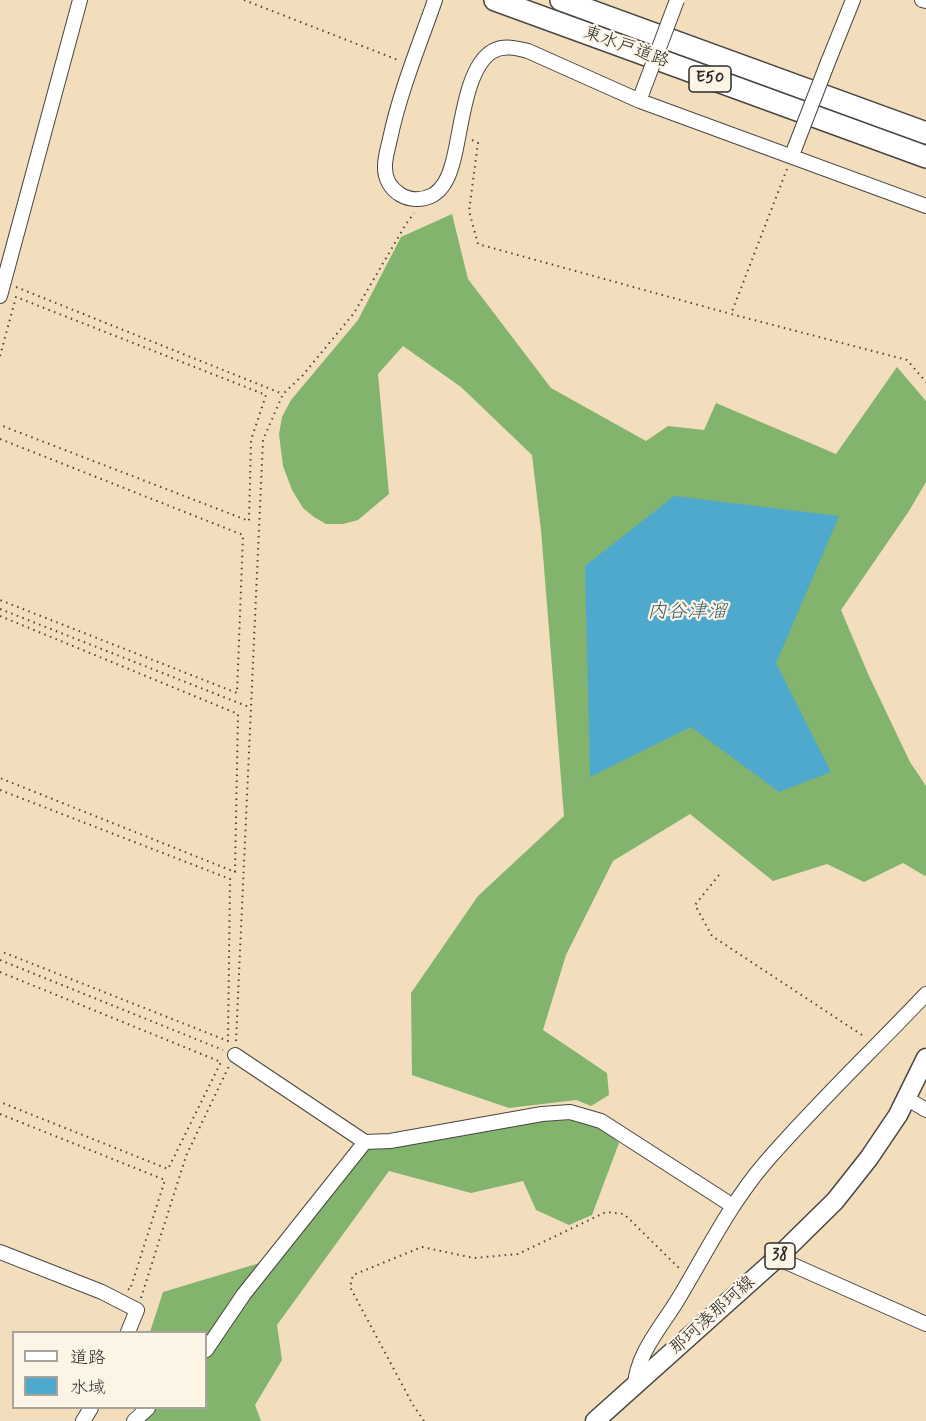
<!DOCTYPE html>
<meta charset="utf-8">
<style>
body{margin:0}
#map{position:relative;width:926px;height:1421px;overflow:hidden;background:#f2ddbd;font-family:Mynerve,"Klee One",sans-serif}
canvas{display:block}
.legend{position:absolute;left:12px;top:1331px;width:195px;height:78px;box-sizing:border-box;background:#fcf5e5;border:2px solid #a8a49b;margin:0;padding:8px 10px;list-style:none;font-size:18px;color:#2b2b2b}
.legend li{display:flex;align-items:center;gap:12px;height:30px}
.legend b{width:30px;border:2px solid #a8a49b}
</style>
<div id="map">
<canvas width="926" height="1421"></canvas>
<ul class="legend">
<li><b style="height:8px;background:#fff"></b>道路</li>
<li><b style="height:16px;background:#4fa9cd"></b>水域</li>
</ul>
</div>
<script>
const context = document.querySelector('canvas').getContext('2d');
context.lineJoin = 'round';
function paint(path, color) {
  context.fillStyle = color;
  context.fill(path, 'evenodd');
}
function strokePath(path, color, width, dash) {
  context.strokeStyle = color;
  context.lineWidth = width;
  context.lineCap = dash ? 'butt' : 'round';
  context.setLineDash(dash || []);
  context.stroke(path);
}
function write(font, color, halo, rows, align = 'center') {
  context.font = font + ' Mynerve,"Klee One",sans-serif';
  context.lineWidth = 4.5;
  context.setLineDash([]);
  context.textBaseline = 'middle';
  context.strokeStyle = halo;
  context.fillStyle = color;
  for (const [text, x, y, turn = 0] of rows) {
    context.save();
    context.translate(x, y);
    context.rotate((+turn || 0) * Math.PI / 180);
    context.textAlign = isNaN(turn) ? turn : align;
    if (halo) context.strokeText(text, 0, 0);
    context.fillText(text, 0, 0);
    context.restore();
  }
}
paint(new Path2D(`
 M452,214L468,279L551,388L646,441L668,426L704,430L716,403L836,454L897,367L926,401V482L909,511L841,610L869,676L910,762L926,786V875L925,876L903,863L864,882L827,864L773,881L690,814L613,861L566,955L543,1030L607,1073L609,1095L591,1106L576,1100L509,1108L412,1075L411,993L478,896L564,816L541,530L532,455L461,387L403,346L378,374L389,494L358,520L343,524H326L314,517L303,508L292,490L283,466L279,434L282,417L291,400L358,320L401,237Z
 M570,1120L601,1128L619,1143L592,1215L569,1225L536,1210L523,1181L471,1193L389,1171L277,1325L282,1360L255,1405L261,1421H143L156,1408H206V1332H150L163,1292L273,1259L366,1146L543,1121Z`), '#83b46e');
paint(new Path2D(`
 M674,496L839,516L776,663L831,772L779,792L691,727L590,777L585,566Z`), '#4fa9cd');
const minor = new Path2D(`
 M435,0C419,46 400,91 390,139C388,148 385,157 385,166C384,191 410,207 433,195C443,189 449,176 452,165C461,137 464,67 493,51C504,45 517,48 528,51L640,101L926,206
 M922,0L926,1
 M828,62L853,0
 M0,296L80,0
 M235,1055L365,1142L390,1141L542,1114L570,1112L601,1121L733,1206
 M906,1098L926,1110
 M0,1252L102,1292L137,1310L128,1332
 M777,1258L926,1324
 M206,1350L244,1294L365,1142
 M635,1386C636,1355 661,1327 677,1301C705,1255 729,1205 765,1163C816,1104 873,1050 926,994
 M83,1421L91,1408
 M134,1421L148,1408`);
const major = new Path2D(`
 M595,1421L777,1258L835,1201L869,1158L898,1115L926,1058`);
const highway = new Path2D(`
 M495,0L926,157
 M561,0L926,133`);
strokePath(minor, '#494641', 16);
strokePath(major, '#494641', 21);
strokePath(highway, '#494641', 24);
strokePath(new Path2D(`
 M244,0L398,60
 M472,140L478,143L469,211L478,244L731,314
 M787,169L731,314L907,360L926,382
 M16,287L283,394
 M0,356L16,297L266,395L251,440L249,521L0,425
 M0,439L243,535L237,693L0,600
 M0,609L249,707
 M0,616L238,714L235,872L0,778
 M0,790L230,879L228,1041L0,951
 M719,875L695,905L712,936L865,1037
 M0,960L223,1050
 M0,972L221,1062L168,1169L0,1102
 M236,1041L263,440L283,394L303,375L354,313L406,224L414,213
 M0,1114L165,1180L130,1290L126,1288
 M141,1298L186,1156L229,1066
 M424,1421L413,1405L350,1287L353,1275L422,1247L474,1258L518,1254L606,1212L624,1214L680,1269`), '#494641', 2, [1.5, 4.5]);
strokePath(minor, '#fff', 14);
strokePath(major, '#fff', 18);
strokePath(highway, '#fff', 21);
const minorBridge = new Path2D(`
 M642,93L677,0
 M794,150L828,62`);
strokePath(minorBridge, '#494641', 16, []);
strokePath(minorBridge, '#fff', 14);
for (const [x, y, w] of [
 [710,79,42],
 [780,1256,30]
]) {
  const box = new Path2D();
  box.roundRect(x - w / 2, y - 13, w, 26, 4.5);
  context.fillStyle = '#fcf5e5';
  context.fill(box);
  strokePath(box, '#2b2b2b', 1.5);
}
write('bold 16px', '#2b2b2b', null, [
 ["E50",710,79],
 ["38",780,1256]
]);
write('18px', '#2b2b2b', '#fcf5e5', [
 ["東水戸道路",626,48,20],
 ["那珂湊那珂線",713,1316,-42]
]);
write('italic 20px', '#395d6c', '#fcf5e5', [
 ["内谷津溜",687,613]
]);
</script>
